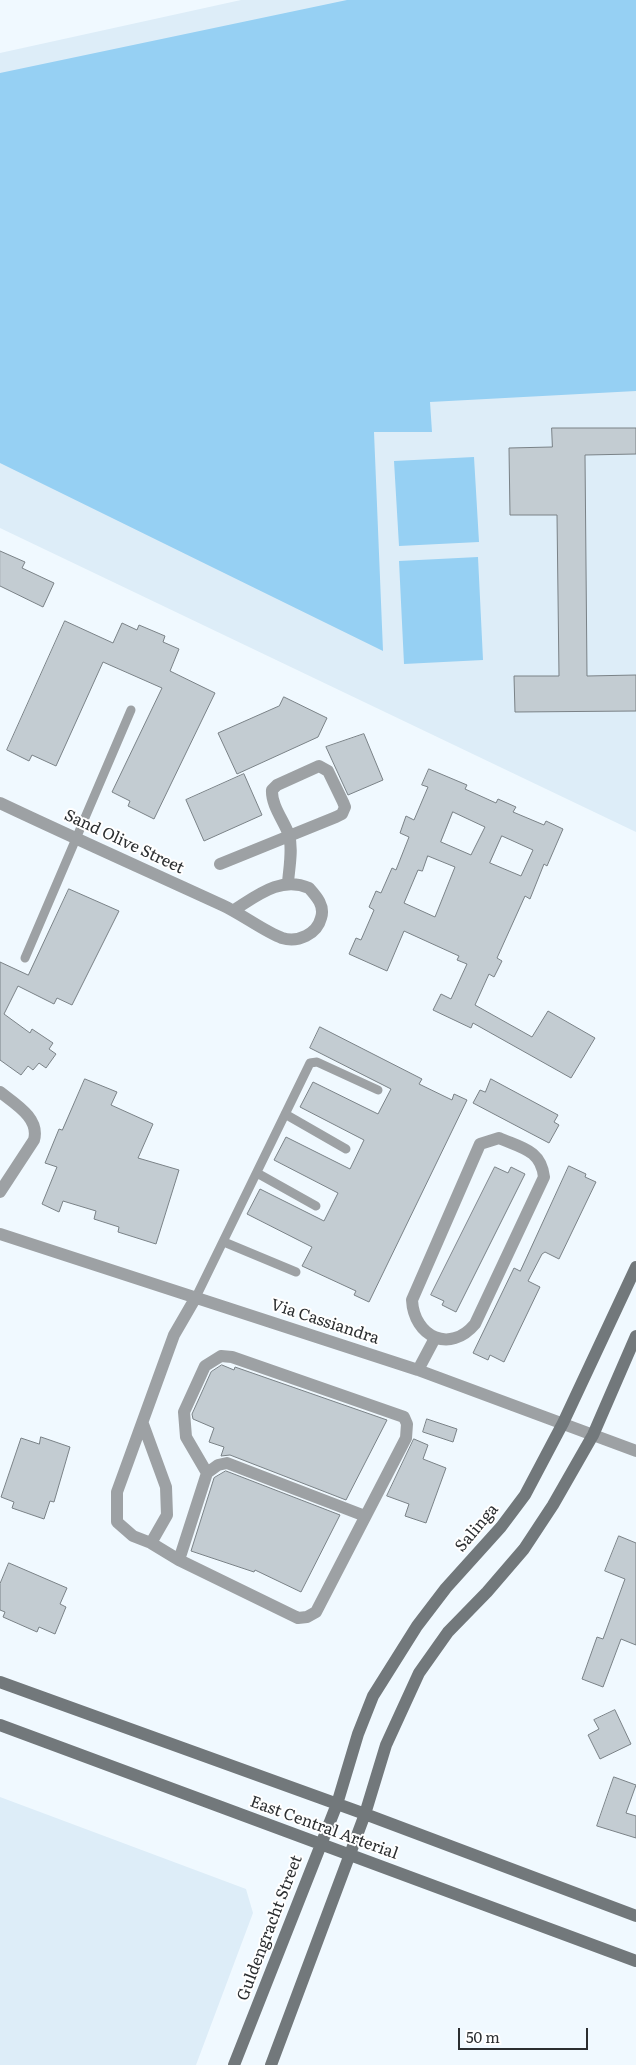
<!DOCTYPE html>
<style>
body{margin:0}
#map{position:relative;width:636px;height:2065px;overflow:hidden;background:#f0f9ff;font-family:Literata,serif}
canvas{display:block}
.scale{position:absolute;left:458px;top:2028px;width:130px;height:22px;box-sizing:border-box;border:2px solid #2b2e30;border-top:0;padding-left:6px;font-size:15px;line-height:18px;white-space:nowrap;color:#2b2e30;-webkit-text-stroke:4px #fff;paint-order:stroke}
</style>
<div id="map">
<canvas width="636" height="2065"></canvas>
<div class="scale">50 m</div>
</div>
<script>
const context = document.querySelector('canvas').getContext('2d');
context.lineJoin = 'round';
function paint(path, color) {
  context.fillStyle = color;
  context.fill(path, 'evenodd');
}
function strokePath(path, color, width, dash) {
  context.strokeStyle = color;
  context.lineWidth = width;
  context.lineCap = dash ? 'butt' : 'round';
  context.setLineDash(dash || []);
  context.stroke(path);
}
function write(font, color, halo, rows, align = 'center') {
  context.font = font + ' Literata,serif';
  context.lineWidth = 4;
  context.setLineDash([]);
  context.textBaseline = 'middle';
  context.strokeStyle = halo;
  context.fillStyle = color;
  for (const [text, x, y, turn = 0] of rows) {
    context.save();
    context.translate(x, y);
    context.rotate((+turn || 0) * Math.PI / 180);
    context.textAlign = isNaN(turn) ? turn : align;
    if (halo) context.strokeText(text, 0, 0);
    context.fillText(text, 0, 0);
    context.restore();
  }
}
paint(new Path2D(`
 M241,0H636V832L0,528V53Z
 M0,1797L246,1889L253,1913L196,2065H0Z`), '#ddedf8');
paint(new Path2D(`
 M347,0H636V391L430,402L432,432H374L383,651L0,463V73Z
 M474,457L479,542L399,546L394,461Z
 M478,557L483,660L404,664L399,561Z`), '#96d0f3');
const building = new Path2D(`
 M552,428H636V454L585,455L587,676L636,675V711L515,712L514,676H559L557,515H510L509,448L552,447Z
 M0,551L25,562L22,568L54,583L43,607L0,586Z
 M65,621L113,643L122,623L137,630L139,625L165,636L163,642L179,649L170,671L215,693L154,819L128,806L130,801L112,792L162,688L103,662L56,766L32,755L29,761L7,750Z
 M284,697L327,718L318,737L237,774L218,733L279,706Z
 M364,734L383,780L348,795L326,747Z
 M429,769L467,785L465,789L496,803L498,799L516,807L513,812L544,825L546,821L563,829L547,866L544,864L530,899L525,896L497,958L502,961L494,977L489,974L475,1005L532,1037L548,1011L595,1038L571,1078L473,1023L471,1028L433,1010L441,994L451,999L467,964L457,960L459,956L404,931L387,971L349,954L356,938L361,940L374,910L369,907L376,891L381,893L392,868L396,870L409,837L400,833L406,816L414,820L428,787L422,785ZM453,812L485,827L471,855L441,842ZM502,836L533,850L521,876L490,863ZM428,856L455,867L435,917L404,903L418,870L422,871Z
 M244,774L262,815L204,841L186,800Z
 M69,889L119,911L72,1005L57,998L54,1004L18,986L4,1014L30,1033L32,1029L53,1043L49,1049L56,1054L46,1068L39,1063L33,1070L28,1066L21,1075L0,1060V962L28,975Z
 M320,1027L422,1079L419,1084L452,1100L454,1094L467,1100L369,1302L354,1295L356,1291L302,1266L312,1247L247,1214L260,1189L324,1221L338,1193L274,1160L286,1137L350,1169L364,1140L300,1107L313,1082L378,1114L391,1089L310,1048Z
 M85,1079L117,1092L111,1105L153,1124L138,1158L179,1170L156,1244L118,1232L119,1227L94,1219L96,1211L63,1201L59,1212L42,1204L57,1167L45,1163L59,1129L62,1130Z
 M491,1079L558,1115L554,1122L559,1125L549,1143L473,1103L480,1090L485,1092Z
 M569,1166L586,1174L585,1177L596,1182L559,1259L545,1252L542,1254L528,1281L540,1287L504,1362L490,1355L488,1360L473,1353L514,1268L520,1271Z
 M495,1167L508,1173L511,1167L525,1174L456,1312L442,1305L444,1301L431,1295Z
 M222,1365L234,1370L235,1367L387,1420L346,1500L230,1455L221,1456L224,1447L209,1442L214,1428L193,1419L192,1414L211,1372Z
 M427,1419L457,1429L453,1442L423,1432Z
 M41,1437L70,1447L54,1502L50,1501L44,1519L12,1508L14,1502L1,1497L21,1438L39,1444Z
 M414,1439L428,1445L423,1459L446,1468L426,1523L405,1516L409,1504L387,1496Z
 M226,1471L340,1515L301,1592L255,1570L254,1572L191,1551L214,1478Z
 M619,1536L636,1543V1645L621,1639L603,1687L582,1679L597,1637L603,1639L625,1579L605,1571Z
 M9,1563L67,1588L60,1604L66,1607L55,1634L39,1627L37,1632L3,1617L5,1612L0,1610V1584Z
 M615,1710L631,1744L600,1759L588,1735L599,1729L594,1720Z
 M614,1777L636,1785L626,1813L636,1816V1838L597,1826Z`);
paint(building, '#c3ccd2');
strokePath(building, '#7a8287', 1);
strokePath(new Path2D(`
 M25,958L131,710
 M285,1114L346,1149
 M257,1173L316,1206
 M224,1242L296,1272
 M196,1297L310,1063L317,1062L378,1090`), '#9da1a4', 9);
strokePath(new Path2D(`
 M0,803C74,838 148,871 222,905C240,913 265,932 282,938C298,943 317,934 321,918C325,906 317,897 309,888C281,876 258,895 234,910
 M220,864L336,817L342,814L345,807L343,802L328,771L319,766L277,785L272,790C271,805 284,821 289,835C293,850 289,868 288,883
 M0,1092C15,1104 40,1118 34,1140L0,1192
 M499,1138C522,1148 541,1150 544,1177L475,1324C450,1354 414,1337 412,1300L480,1144Z
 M0,1234L418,1370L636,1451
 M418,1370L435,1338
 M143,1424L166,1487L167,1515L151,1543L133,1536L117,1522V1492L174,1335L196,1297
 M207,1473L218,1465L227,1463L365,1516
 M151,1543L179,1560L298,1618L307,1617L316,1612L406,1438L407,1424L404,1417L232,1357L221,1356L205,1366L184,1412L186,1437L207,1473L179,1560`), '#9da1a4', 12);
strokePath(new Path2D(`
 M0,1682L365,1814L636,1916
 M0,1725L636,1961
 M234,2065L337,1804L358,1734L373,1696L417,1626L446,1588L501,1527L525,1495L563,1423L636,1267
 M271,2065L365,1814L386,1745L419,1673L448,1632L487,1592L524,1549L553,1505L593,1435L636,1336`), '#72787b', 12);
write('16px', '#2b2e30', '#fff', [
 ["Sand Olive Street",124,842,25],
 ["Via Cassiandra",325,1322,18],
 ["Salinga",477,1528,-50],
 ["East Central Arterial",324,1828,20],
 ["Guldengracht Street",270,1928,-69]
]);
</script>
